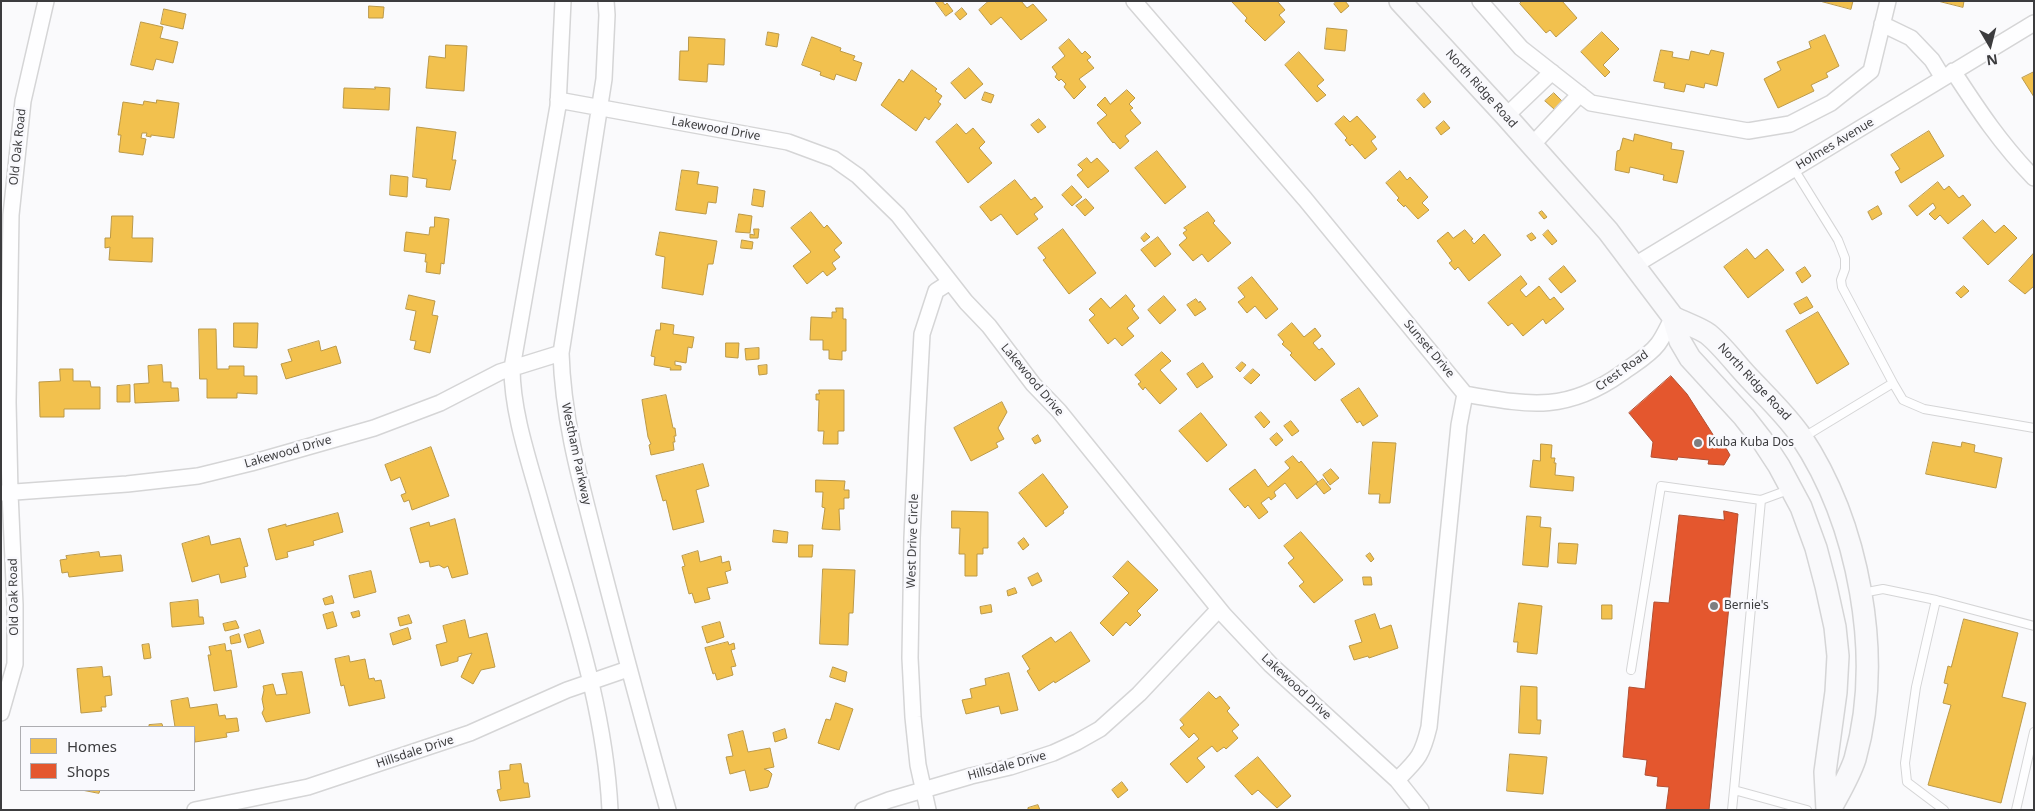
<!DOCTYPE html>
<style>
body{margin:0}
#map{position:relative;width:2035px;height:811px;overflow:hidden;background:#fafafc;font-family:"Noto Sans",sans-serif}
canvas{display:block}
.frame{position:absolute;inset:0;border:2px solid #3c3c3e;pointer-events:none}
.legend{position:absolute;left:20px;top:726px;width:175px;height:65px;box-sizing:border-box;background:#f9f9fd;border:1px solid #adadb1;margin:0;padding:6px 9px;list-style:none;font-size:15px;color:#3c3c3e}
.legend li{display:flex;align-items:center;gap:10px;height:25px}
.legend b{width:25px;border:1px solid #adadb1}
.north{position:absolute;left:1965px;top:20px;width:50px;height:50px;-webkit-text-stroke:4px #f9f9fd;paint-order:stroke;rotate:172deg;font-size:14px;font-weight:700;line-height:20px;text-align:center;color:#3c3c3e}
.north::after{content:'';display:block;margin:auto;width:18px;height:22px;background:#3c3c3e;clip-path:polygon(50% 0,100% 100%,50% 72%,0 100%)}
</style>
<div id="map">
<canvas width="2035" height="811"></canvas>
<div class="frame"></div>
<ul class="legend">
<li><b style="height:14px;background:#f2c14e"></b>Homes</li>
<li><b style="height:14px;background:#e4572e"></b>Shops</li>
</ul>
<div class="north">N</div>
</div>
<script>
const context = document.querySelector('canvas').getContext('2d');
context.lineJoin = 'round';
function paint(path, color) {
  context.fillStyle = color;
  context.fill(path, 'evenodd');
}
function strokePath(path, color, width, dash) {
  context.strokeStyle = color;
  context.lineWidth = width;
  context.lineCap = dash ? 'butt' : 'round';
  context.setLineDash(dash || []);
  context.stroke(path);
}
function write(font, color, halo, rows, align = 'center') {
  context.font = font + ' "Noto Sans",sans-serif';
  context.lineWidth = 5;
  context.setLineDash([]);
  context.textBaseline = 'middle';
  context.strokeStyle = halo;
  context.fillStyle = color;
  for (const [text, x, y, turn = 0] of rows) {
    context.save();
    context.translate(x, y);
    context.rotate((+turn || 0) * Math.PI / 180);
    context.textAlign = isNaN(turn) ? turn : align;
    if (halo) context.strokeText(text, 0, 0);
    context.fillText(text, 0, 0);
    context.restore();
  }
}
const homes = new Path2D(`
 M935,1H942L945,5L947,3L953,11L946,16Z
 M989,1H1021L1027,8L1033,4L1047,20L1021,40L1001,17L991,25L979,10Z
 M1277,1L1285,10L1279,15L1285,22L1265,41L1245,21L1247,18L1232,2Z
 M1337,1H1345L1349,6L1341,13L1334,4Z
 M1522,1H1562L1577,18L1556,37L1550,30L1546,33L1520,4Z
 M1820,1H1853L1851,9Z
 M1938,1H1964L1963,7Z
 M369,6L384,7L383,18H369Z
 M962,8L967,14L960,20L955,14Z
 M164,9L186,14L183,29L161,24Z
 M141,22L163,27L160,38L178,42L173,63L156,59L153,70L131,65Z
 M1327,28L1347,30L1345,51L1325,49Z
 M768,32L779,34L777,47L766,45Z
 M1602,32L1619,49L1603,65L1610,72L1605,77L1581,52Z
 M1825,35L1839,66L1826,73L1828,77L1811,85L1814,91L1778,108L1764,79L1781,70L1777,62L1811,48L1809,42Z
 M689,37L725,39L724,65L708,64L707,82L679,80L680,51H688Z
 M812,37L841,48L840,51L855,56L853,60L862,63L856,81L836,74L834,80L820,75L821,72L802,65Z
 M1069,39L1082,54L1085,51L1091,57L1087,60L1094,68L1079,79L1086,87L1074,99L1064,87L1066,84L1061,79L1059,81L1055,77L1057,74L1052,67L1065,56L1059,48Z
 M446,45L467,46L464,91L426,88L429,56L445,58Z
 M1661,50L1673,52L1672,57L1689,60L1691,51L1709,55L1711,50L1724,53L1717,86L1705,83L1704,88L1686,84L1684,92L1664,88L1665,83L1654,81Z
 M1299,52L1324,80L1317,86L1326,95L1317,102L1285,65Z
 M969,68L983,84L965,99L951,83Z
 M912,70L937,89L935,91L942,96L938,102L941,104L929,120L925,117L916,131L881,105L899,79L903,82Z
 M2034,72V97L2022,78Z
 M375,87L390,88L389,110L343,108L344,88L375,89Z
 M1127,90L1135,98L1129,104L1133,108L1130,110L1141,123L1125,136L1129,141L1120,149L1114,142L1113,143L1097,123L1107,115L1097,105L1105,97L1110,104Z
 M985,92L994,95L991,103L982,100Z
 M1424,93L1431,102L1424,108L1417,100Z
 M1554,93L1562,101L1554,109L1545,101Z
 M157,100L179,103L174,138L151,135V137L146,136L147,133H142L141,138L146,139L143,155L119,152L121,135H118L123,102L143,105L144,101L156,103Z
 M1344,116L1350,122L1357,116L1376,137L1371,141L1377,149L1365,159L1352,144L1350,146L1345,140L1347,138L1335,124Z
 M1039,119L1046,127L1038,133L1031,125Z
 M1444,121L1450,128L1441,135L1436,128Z
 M957,124L966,134L973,128L985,142L979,148L992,163L968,183L936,142Z
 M417,127L456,132L452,160H456L450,190L426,187L427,179L413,177Z
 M1929,131L1944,156L1901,183L1895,172L1900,169L1891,155Z
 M1635,134L1672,143L1671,149L1684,151L1677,183L1663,180L1664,175L1630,167L1629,173L1615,170L1617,151L1620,150L1623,138L1633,141Z
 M1157,151L1186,187L1165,204L1135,168Z
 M1087,158L1091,163L1097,158L1109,171L1088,188L1077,175L1083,170L1078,165Z
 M682,170L699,172L697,184L718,187L716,203L708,202L706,214L676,210Z
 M1400,171L1407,180L1410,177L1428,197L1422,203L1429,210L1418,219L1405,205L1404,207L1397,200L1399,198L1386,183Z
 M391,175L408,177L407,197L390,195Z
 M1015,180L1031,200L1035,197L1043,207L1034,214L1038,219L1017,235L1001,214L991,221L980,207Z
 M1938,182L1944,190L1949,186L1959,198L1963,195L1971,205L1948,224L1940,215L1935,220L1929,214L1936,208L1933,203L1917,216L1909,206Z
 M1072,186L1082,197L1072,206L1062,195Z
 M754,189L765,191L763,207L752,205Z
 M1086,199L1094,208L1085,216L1076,206Z
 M1878,206L1882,214L1872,220L1868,212Z
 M1542,211L1547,217L1544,219L1539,213Z
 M811,212L824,228L827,225L842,243L834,250L840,257L832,263L836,269L827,276L823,271L807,284L793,266L811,252L791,228Z
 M1208,212L1215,221L1213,223L1231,243L1208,262L1202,254L1193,261L1179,245L1187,238L1183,233L1187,230L1184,228Z
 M739,214L752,216L750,233L736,232Z
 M112,216H133L132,238H153L152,262L109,260L110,247L105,248V238H110Z
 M435,217L449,219L444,264L441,263L440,274L426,272L427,262H425L426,254L404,251L406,232L429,235L430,227H434Z
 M1983,220L1995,233L2004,225L2017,238L1988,265L1963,238Z
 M754,229H759L758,238H750V234L754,235Z
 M1063,229L1096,273L1069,294L1043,260L1046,258L1038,248Z
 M1465,230L1473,239L1471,240L1474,244L1484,234L1501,255L1469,281L1458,267L1455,270L1449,263L1452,261L1437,241L1448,232L1453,238Z
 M1548,230L1557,241L1552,245L1543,235Z
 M660,232L717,241L713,264H708L703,295L662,288L665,257L656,255Z
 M1146,233L1150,237L1144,242L1141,238Z
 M1532,233L1536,238L1531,241L1527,236Z
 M1158,237L1171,254L1155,267L1141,250Z
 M742,240L753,242L752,249L741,248Z
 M1747,249L1755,259L1767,249L1784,270L1748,298L1724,267Z
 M2034,253V286L2025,294L2009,281Z
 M1564,266L1576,281L1561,293L1549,279Z
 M1805,267L1811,276L1802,283L1796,273Z
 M1521,276L1527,284L1520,290L1526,297L1539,286L1550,300L1554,297L1564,309L1546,324L1543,319L1523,336L1512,323L1508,326L1488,303Z
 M1252,277L1278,309L1266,319L1255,306L1247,313L1238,302L1245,297L1238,288Z
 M1964,286L1969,291L1961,298L1956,293Z
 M409,295L435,301L432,315L438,316L430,353L414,349L416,341L410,340L416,311L406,309Z
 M1126,295L1135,306L1132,309L1139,318L1127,328L1134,336L1122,346L1115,338L1108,344L1089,320L1095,315L1089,309L1101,298L1110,308Z
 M1164,296L1176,310L1160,324L1148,310Z
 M1807,297L1813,307L1800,314L1794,304Z
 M1196,299L1199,303L1200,301L1206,309L1195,316L1187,305Z
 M836,308H843V319H846V351H842V360L829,359V350H823V340H810L811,317L832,318V312H836Z
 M1818,312L1849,364L1817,384L1786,331Z
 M234,323H258L257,348L234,347Z
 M661,323L674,325L673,334L694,337L692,348L688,347L686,363L675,361V365L681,366V370H670L671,368L654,365L655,357L651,356L656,330H660Z
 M1292,323L1304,337L1315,328L1321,336L1313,343L1319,350L1322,348L1335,364L1315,381L1290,355L1292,353L1282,344L1284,342L1278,335Z
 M199,329H216L217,369H229V366H244V376H257V394L237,393V398H207V379H200Z
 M319,341L321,351L336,346L341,363L286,379L281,364L292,361L288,350Z
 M726,343H739L738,358L726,357Z
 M759,348V359L746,360L745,349Z
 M1162,352L1171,361L1160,370L1177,389L1160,404L1145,387L1143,390L1138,384L1141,382L1135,375Z
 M1242,362L1246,365L1240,372L1236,368Z
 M1203,363L1213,377L1197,388L1187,374Z
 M162,365L163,382H171V388H178L179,401L135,403L134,384L149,383L148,366Z
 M767,365V374L759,375L758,366Z
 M60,369H73V381H90L91,387H100V409H64V417H40L39,382L60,381Z
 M1253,369L1260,375L1251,384L1244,378Z
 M130,385V402H117V386Z
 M1359,388L1378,416L1363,426L1360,421L1357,423L1341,400Z
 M819,390H844V431H838V444H823L824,431H818L819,400H816V394H819Z
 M666,395L673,428H675L676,436H674L675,442H673L674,450L651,455L649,445L651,444L648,437L642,400Z
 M1002,402L1007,412L998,428L1004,439L996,443L998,447L971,461L954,428Z
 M1261,412L1270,422L1264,428L1255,417Z
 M1201,413L1227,445L1207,462L1179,431Z
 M1291,421L1299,431L1292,436L1284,426Z
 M1277,433L1283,440L1276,446L1270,439Z
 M1038,435L1041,441L1035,444L1032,439Z
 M1373,442L1396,443L1390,503H1379L1380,494H1369Z
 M1933,442L1961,447L1962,442L1975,445L1974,452L2002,458L1996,488L1926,474Z
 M1541,444L1552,445L1551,458H1555L1554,463H1556L1555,475L1574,477L1573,491L1530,487L1533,460L1540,461Z
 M431,447L449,496L412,510L409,500L404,502L401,495L406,493L400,477L391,481L385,465Z
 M1293,456L1299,463L1301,461L1318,482L1297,499L1285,483L1274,492L1276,496L1271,500L1269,497L1261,503L1268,512L1259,519L1248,505L1245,508L1229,489L1255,469L1268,487L1290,468L1285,462Z
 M703,464L709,486L696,490L704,522L673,530L666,500L663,501L656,476Z
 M1331,469L1339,478L1330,485L1323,475Z
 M1043,474L1068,507L1063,511L1064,513L1046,527L1019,493Z
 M1323,479L1331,489L1324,494L1316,484Z
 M816,480L845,481L844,490H849V498H844V509H839L840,530L822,529L825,508L822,507L823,492H816Z
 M952,511L988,512V548H983V554H977V576H965V554H959L960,528H952Z
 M338,513L343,532L313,541L314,545L287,552L288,557L276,560L268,529L286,524V526Z
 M1527,516L1541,517L1540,527L1551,528L1548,567L1523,565Z
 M455,519L468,574L452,578L448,566L444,568L439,565L430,567L429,561L420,563L410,528L429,522L430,526Z
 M774,530L788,532L787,543L773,542Z
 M1301,532L1343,580L1314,603L1299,586L1304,582L1288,563L1294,558L1284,546Z
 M209,536L211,545L240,538L248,566L244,567L246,577L221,583L219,574L192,582L182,544Z
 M1024,538L1029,545L1023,550L1018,543Z
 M1559,543L1578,544L1576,564L1558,563Z
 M799,545H813L812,557H799Z
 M698,551L700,562L721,556L722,563L729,561L731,570L725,572L728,583L707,588L710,599L695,603L692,593L689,594L682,567L685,566L682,556Z
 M99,552L100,557L121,555L123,571L69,577L68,572L62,573L60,560L67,559L66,556Z
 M1370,553L1374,559L1371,562L1366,556Z
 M1128,561L1158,590L1137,611L1141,615L1130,626L1126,622L1113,636L1100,623L1129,593L1113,577Z
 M823,569L855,570L853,613H849L848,645L820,644Z
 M371,571L376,592L354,598L349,576Z
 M1038,573L1042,581L1032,586L1028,578Z
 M1363,577H1371L1372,585H1364Z
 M1015,588L1017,593L1008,596L1007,591Z
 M332,596L334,603L325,605L323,599Z
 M198,600L199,617H203L204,624L172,627L170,603Z
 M1519,603L1542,606L1537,654L1517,652L1518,642H1514Z
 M991,605L992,612L981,614L980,607Z
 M1602,605H1612V619H1602Z
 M359,611L360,616L353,618L351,613Z
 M333,612L337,626L327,629L323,615Z
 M1375,614L1380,629L1391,625L1398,648L1369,658L1368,656L1354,660L1349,646L1362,642L1355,621Z
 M409,615L412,623L400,626L398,618Z
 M1964,619L2018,633L2002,697L2026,703L2001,803L1928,785L1951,705L1943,703L1948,684L1944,683L1948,666L1951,667Z
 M465,620L469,638L487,633L495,667L481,670L473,684L461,677L472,653L458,657V661L441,666L436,645L447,642L443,626Z
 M236,621L239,628L225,631L223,624Z
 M720,622L724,637L707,643L702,627Z
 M408,628L411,639L393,645L390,634Z
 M260,630L264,643L248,648L244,635Z
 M1071,632L1090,661L1055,683L1054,681L1039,691L1027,671L1030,669L1022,656L1051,637L1055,642Z
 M239,634L241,642L231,644L230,637Z
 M728,642L729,645L734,643L735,649L731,650L736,666L731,667L733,675L717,680L715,673L713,674L705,648Z
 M149,644L151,658L144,659L142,645Z
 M225,644L226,651L231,650L237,687L214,691L208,655H211L209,647Z
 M349,656L350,662L365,659L369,679L374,678L375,681L381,680L385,698L349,706L344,685L341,686L335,659Z
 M102,667L103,677L110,676L112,695L105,696L106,707H101L102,711L81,713L77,669Z
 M833,667L847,672L845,682L830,677Z
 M302,672L310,713L266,722L262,713L264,709L262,699L264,690L263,686L273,684L276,695L287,694L282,674Z
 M1009,673L1018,710L1001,714L999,706L966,714L962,700L972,698L970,689L986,685L985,679Z
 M1521,686L1537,687V720H1541L1540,734L1519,733Z
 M1209,692L1216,699L1220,696L1230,708L1227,711L1239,725L1232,731L1238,738L1226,749L1224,747L1217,752L1212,746L1197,758L1205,767L1187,783L1170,764L1199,739L1194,733L1189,738L1180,728L1184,725L1180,720Z
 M188,698L190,708L217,704L219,716L225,715L226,719L237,718L239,731L226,733L227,737L195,742L194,727H175L171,701Z
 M836,703L853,709L839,750L818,743L826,719L830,720Z
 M162,724L163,727H149V725Z
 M785,729L787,738L775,742L773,733Z
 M743,731L748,752L770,748L774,767L764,769L769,771L772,774L768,787L750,791L745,770L730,774L726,757L733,756L728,735Z
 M1510,754L1547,757L1543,794L1507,791Z
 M1258,757L1291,796L1277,808L1258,790L1252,795L1235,776Z
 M521,764L524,783H528L530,797L500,801L497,790L501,789L499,771L510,770V765Z
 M1122,782L1128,790L1118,798L1112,790Z
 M82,790H100L99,793Z
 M1038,805L1040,810H1028V808Z`);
paint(homes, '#f2c14e');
strokePath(homes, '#bb9949', 1);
const shops = new Path2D(`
 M1671,376L1687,394L1719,444L1723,443L1730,455L1724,465L1708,464L1709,460L1678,457L1677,460L1651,457L1653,442L1629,413Z
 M1724,511L1738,514L1709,810H1666L1669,787L1657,786L1658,777L1645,775L1647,760L1623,757L1629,687L1645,689L1654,602L1669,603L1679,515L1724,520Z`);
paint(shops, '#e4572e');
strokePath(shops, '#b24f33', 1);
const service = new Path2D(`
 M1794,169L1838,240L1845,258V269L1841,280L1842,287L1893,383L1804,437
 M1893,383L1903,400L1924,409L2034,428
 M1791,489L1761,500L1734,790L1807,810
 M1862,593L1883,589L1936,600L1916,687L1905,763L1907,782L1944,810
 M1936,600L2034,626
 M1631,670L1661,486L1761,500
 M1732,810L1734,790
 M2016,810L2034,732`);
const minor = new Path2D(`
 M563,1L558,106L512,368C512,412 529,461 541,504C569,604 605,705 610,810
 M606,1L607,15L604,79L561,353C563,422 582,487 599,554C621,639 644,725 668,810
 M1134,1L1305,199L1465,394
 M1480,1L1521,48L1591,103L1748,131L1790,124L1831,103L1871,71L1888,1
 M1882,24L1911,38L1932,60L1943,78
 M1953,71C1979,111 2001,144 2034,178
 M558,100L788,142L834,159L858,176L898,215L966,302L989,326L1033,384L1059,411L1224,615L1271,665L1397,780L1421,810
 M1506,116L1552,72
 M1532,145L1580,94
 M1635,265L2034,23
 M1465,394C1529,405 1566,413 1622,373C1634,364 1649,356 1658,344C1664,336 1668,326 1673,317
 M1,493L127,484L198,476L251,463L374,428L440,403L500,372L561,353
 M1,713L15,664V605L10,493L8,402L11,215L23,101L46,1
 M1397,780C1418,759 1422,756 1429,727L1459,425L1465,394
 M195,810L308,787L470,733L567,690L628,669
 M863,810L889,800L971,776L1010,767L1053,753L1077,742L1100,729L1139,694L1219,609
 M928,810L918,765L913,717L910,658L912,538L917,427L922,334L936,291L950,282`);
const secondary = new Path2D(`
 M1400,1L1506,116L1608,231L1673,317L1680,341L1690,358L1744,417L1762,440L1779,466L1801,507L1816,548L1826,586L1835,627L1838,656L1836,692L1825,772L1827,810
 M1673,317C1684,323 1698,327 1708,334C1724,347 1737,366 1752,381C1768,398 1786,415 1800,435C1859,523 1884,656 1855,759C1849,777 1839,793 1830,810`);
strokePath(service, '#d5d5d6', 10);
strokePath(minor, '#d5d5d6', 18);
strokePath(secondary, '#d5d5d6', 24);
strokePath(service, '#fefeff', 8);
strokePath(minor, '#fefeff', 15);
strokePath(secondary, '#f9f9fb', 21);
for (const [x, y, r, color] of [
 [1698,443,5,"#7e7e80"],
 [1714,606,5,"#7e7e80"]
]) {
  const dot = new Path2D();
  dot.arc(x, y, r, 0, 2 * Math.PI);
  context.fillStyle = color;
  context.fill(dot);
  strokePath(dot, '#f9f9fd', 2);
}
write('12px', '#3c3c3e', '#f9f9fd', [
 ["North Ridge Road",1481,89,48],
 ["Lakewood Drive",716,129,10],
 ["Holmes Avenue",1835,144,-31],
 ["Old Oak Road",18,147,-84],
 ["Sunset Drive",1429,349,50],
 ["Crest Road",1622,371,-35],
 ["Lakewood Drive",1032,380,50],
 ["North Ridge Road",1754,382,47],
 ["Lakewood Drive",288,452,-16],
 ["Westham Parkway",576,454,78],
 ["West Drive Circle",913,541,-88],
 ["Old Oak Road",14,597,-91],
 ["Lakewood Drive",1296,687,43],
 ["Hillsdale Drive",415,752,-18],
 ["Hillsdale Drive",1007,766,-15]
]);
write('12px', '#3c3c3e', '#f9f9fd', [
 ["Kuba Kuba Dos",1708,443],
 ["Bernie's",1724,606]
], 'left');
</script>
